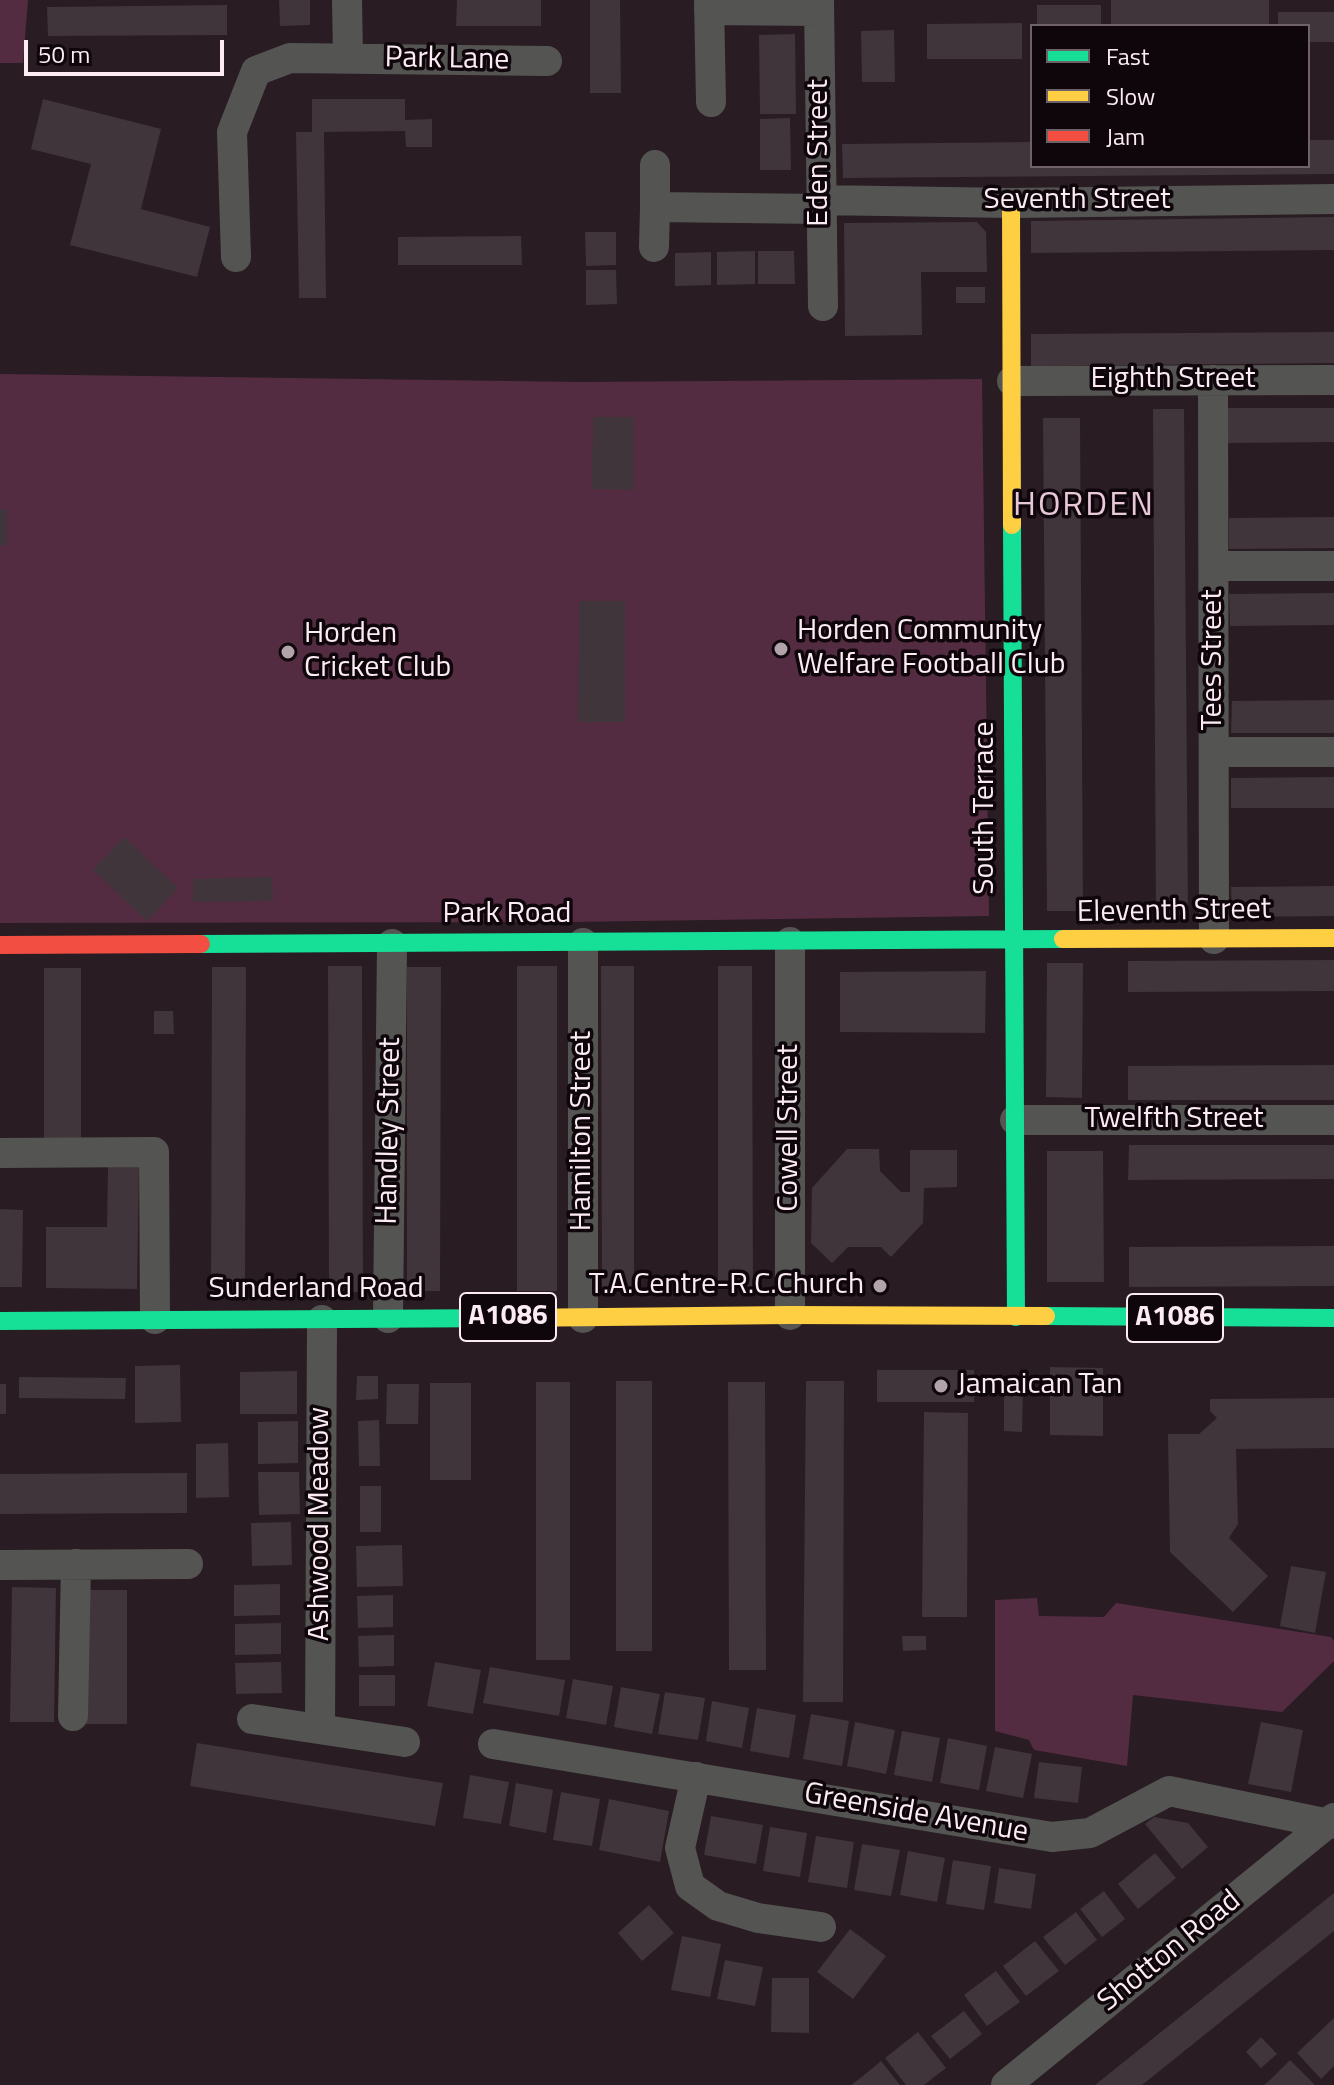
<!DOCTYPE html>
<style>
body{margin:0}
#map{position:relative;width:1334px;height:2085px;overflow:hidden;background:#291c23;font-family:"Titillium Web",sans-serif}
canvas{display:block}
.legend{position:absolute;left:1030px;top:24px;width:280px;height:144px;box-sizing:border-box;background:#0f060b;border:2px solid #6e6268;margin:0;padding:10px 14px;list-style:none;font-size:24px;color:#fcebf3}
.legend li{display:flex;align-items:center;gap:16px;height:40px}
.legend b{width:40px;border:2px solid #6e6268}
.scale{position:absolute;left:24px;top:40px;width:200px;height:36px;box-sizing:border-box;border:4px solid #fcebf3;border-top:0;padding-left:10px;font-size:24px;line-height:28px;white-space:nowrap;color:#fcebf3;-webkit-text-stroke:6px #0f060b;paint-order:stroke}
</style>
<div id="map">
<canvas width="1334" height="2085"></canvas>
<ul class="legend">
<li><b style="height:10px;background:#16e098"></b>Fast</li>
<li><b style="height:10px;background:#ffcf43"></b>Slow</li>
<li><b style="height:10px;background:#f24e42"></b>Jam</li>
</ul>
<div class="scale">50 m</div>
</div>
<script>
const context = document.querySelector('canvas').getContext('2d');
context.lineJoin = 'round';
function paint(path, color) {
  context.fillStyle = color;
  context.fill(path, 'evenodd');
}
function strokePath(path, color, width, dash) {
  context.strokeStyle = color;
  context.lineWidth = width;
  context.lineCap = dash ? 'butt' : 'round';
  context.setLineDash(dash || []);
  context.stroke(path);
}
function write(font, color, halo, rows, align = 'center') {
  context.font = font + ' "Titillium Web",sans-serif';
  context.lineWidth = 7;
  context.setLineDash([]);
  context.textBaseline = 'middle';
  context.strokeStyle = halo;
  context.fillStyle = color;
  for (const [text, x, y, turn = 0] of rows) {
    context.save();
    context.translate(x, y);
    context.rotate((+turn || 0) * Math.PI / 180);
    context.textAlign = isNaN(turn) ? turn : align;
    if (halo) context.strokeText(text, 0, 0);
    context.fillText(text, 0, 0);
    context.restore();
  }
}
paint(new Path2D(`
 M0,0H28L23,63H0Z
 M0,374L581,382L982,379L989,916L570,922L0,923Z
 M1037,1598L1039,1616L1104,1617L1116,1603L1331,1637L1334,1641V1661L1282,1712L1133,1695L1127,1766L1034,1750L1029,1740L995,1731V1600Z`), '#542c42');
paint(new Path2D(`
 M279,0H310V25L280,26Z
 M457,0H541V26H456Z
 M590,0H620L621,93H590Z
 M1111,0H1269V26H1111Z
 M227,5V35L48,36L47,7Z
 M1037,5H1101V26H1037Z
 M1278,12H1334V42H1308V26H1278Z
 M1022,23V59H927V24Z
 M894,30L895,82H862L861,31Z
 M795,34L796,114H760L759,35Z
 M43,99L161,129L141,209L210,227L197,277L70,245L91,164L31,149Z
 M312,99H405V120L432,119V147H406L405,131L324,132L326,298H299L296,132H312Z
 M790,118L791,170H760V119Z
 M1308,140H1334V174L843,178L842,144L1032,142V166H1308Z
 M1334,217V250L1031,253V221Z
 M977,222L986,232L987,272H921L922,335L845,336L844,223Z
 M585,232H616V265L586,266Z
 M521,236L522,265H398V237Z
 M755,251V284L717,285V252Z
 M758,251H794L795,284H758Z
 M711,252V285L675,286V253Z
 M586,270H616L617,304L586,305Z
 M956,287H985V303H956Z
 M1334,332V363L1031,366V334Z
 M1228,408H1334V442L1228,443Z
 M1153,409H1184L1188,916L1156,917Z
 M593,417H634V490L592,489Z
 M1043,418H1080L1083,911H1047Z
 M0,509H7V545H0Z
 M1334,517V548L1229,549V518Z
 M1334,593V625L1230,626L1229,594Z
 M579,601H625V722H578Z
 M1334,700V733H1231L1232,701Z
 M1334,777V808H1231V778Z
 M124,837L178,888L147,921L93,870Z
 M272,877L273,901L193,902V879Z
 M1334,886V916L1232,917L1231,887Z
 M1334,960V991L1128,992V961Z
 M1047,963H1083L1082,1098L1046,1097Z
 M328,966H362L363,1292H329Z
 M517,966H557V1291H517Z
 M601,966H634V1290H602Z
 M718,966H752L753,1290H718Z
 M212,967H246L245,1293H211Z
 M407,967H441L440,1291H407Z
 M44,968H81V1140H44Z
 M986,971L985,1033L840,1032V972Z
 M154,1011H173L174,1034H154Z
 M1334,1065V1100H1128V1066Z
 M1129,1145H1334V1179L1128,1180Z
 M847,1149H879L880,1171L901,1192H910V1150H957V1187L924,1188L923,1223L891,1257L881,1247H848L832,1263L811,1243L812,1188Z
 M1047,1151H1103L1104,1282H1047Z
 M108,1167H139L137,1289L46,1288V1227H107Z
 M0,1209L23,1210L22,1287H0Z
 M1334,1246V1286L1129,1287V1247Z
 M180,1365L181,1422L135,1423V1366Z
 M1050,1367L1103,1368V1436L1050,1435Z
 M877,1370H974V1402H877Z
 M297,1371V1414H240V1372Z
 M357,1376H378V1399L356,1400Z
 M19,1377L126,1378L125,1399L19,1398Z
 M616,1381H652V1651H616Z
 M806,1381H844L843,1702H803Z
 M536,1382H570V1660H536Z
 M728,1382H765L766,1670H729Z
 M430,1383H471V1480H430Z
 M0,1384H6V1414H0Z
 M387,1384H419L418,1424H386Z
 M1004,1388H1023L1022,1432L1004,1431Z
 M1334,1398V1448L1236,1449L1238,1524L1229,1538L1268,1576L1233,1612L1170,1552L1168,1434H1199L1217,1418L1210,1411V1399Z
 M924,1412L968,1413L967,1617H922Z
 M379,1420L380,1466H359L358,1421Z
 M298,1421V1463L258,1464V1422Z
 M228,1443L229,1497L196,1498V1444Z
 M258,1472H299L300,1514L259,1515Z
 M187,1473V1513L0,1514V1474Z
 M360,1486H381V1532H360Z
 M291,1522L292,1565L252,1566L251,1523Z
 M402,1545L403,1586L357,1587L356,1546Z
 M1291,1566L1326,1572L1315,1633L1280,1626Z
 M280,1584V1615L234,1616V1585Z
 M12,1587L56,1588L54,1722H10Z
 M85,1590H127V1724H84Z
 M393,1595V1627L358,1628L357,1596Z
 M281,1623V1654L235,1655V1624Z
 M394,1635V1666L359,1667L358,1636Z
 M902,1636H926V1650L903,1651Z
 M281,1662L282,1693L236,1694L235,1663Z
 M435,1662L481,1670L473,1714L427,1706Z
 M490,1667L565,1680L559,1716L483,1703Z
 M359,1675H395V1706H359Z
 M573,1679L613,1686L606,1725L566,1718Z
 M621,1687L660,1694L652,1734L614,1727Z
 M665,1692L705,1698L698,1740L658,1734Z
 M712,1701L749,1708L742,1748L706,1741Z
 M757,1708L796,1715L789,1758L750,1751Z
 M811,1714L849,1721L842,1766L803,1759Z
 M855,1722L895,1730L886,1774L847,1766Z
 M1261,1722L1303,1730L1291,1792L1248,1784Z
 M902,1731L940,1738L932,1782L894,1775Z
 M948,1738L987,1746L979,1790L940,1783Z
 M197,1743L443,1783L435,1826L190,1786Z
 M995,1747L1032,1754L1023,1798L986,1791Z
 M1039,1762L1082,1767L1078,1803L1034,1798Z
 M470,1775L509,1782L501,1824L463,1818Z
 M516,1783L553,1790L546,1833L509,1826Z
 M561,1792L600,1799L592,1846L553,1840Z
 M609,1799L669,1811L660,1862L599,1850Z
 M711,1816L763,1825L756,1864L704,1855Z
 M1154,1817L1188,1823L1208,1847L1182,1869L1145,1824Z
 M770,1827L807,1833L800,1877L763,1871Z
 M816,1836L854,1842L847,1888L808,1882Z
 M862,1844L900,1850L891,1896L854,1890Z
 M908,1851L945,1858L937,1902L900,1895Z
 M1155,1853L1176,1878L1138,1909L1118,1884Z
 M953,1860L991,1866L984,1910L946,1904Z
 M999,1868L1036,1874L1031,1909L994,1903Z
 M1104,1891L1125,1919L1102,1937L1080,1909Z
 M1334,1893V1931L1142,2085H1095Z
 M649,1905L674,1933L642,1961L618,1933Z
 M1076,1912L1097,1940L1065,1965L1043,1937Z
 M850,1929L886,1956L853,1999L817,1972Z
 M682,1936L721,1944L710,1997L671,1990Z
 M1035,1941L1059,1971L1026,1996L1003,1966Z
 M725,1960L763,1967L755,2006L717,1999Z
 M996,1971L1020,2002L987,2026L964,1995Z
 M772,1978H809V2033L771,2032Z
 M964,2011L982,2034L950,2059L931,2036Z
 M1334,2018V2066L1321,2079L1297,2053Z
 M918,2032L946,2068L924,2085H906L885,2058Z
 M1261,2037L1277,2054L1261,2068L1246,2052Z
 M1290,2060L1315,2085H1264L1270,2080Z
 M881,2061L900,2085H851L863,2076Z`), '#40353b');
strokePath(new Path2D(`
 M347,0L348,57
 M709,0L711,102
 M819,0L823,306
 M709,10L819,11
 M655,165V207
 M820,200L1011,203L1334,199
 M654,247L655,207L820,209
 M236,257L232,132L256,71L290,58L547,61
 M1213,380L1214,939
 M1012,381L1334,380
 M1214,566H1334
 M1214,752H1334
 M583,943V1318
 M1015,1120H1334
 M0,1153L154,1152L155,1319
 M790,1315V942
 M388,1318L392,944
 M0,1565L188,1564
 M73,1716L76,1564
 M252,1719L405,1742
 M320,1729L322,1320
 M493,1744L1052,1837L1090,1833L1169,1791L1329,1824
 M696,1777L680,1848L690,1886L718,1906L758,1918L821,1927
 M1006,2085L1334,1818`), '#545553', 30);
strokePath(new Path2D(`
 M1012,525L1016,1317
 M201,944L1063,939
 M1046,1316L1334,1318
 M0,1321L512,1318`), '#16e098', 18);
strokePath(new Path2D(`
 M1011,203L1012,525
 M1063,939L1334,938
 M512,1318L790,1315L1046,1316`), '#ffcf43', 18);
strokePath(new Path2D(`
 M0,945L201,944`), '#f24e42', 18);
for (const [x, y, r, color] of [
 [781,649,8,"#b2a3aa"],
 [288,652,8,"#b2a3aa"],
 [880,1286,8,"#b2a3aa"],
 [941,1386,8,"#b2a3aa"]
]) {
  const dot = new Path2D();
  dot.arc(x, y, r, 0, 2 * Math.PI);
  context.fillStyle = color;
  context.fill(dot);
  strokePath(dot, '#0f060b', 3);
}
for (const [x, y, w] of [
 [508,1317,96],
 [1175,1318,96]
]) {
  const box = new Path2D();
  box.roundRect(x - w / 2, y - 24, w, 48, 6);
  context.fillStyle = '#0f060b';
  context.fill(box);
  strokePath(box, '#fcebf3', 2);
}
write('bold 28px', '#fcebf3', null, [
 ["A1086",508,1317],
 ["A1086",1175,1318]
]);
write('30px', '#fcebf3', '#0f060b', [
 ["Park Lane",447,60,1],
 ["Eden Street",820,153,-90],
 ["Seventh Street",1077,201],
 ["Eighth Street",1173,380],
 ["Tees Street",1214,660,-90],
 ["South Terrace",986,808,-90],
 ["Eleventh Street",1174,912,-1],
 ["Park Road",507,915],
 ["Twelfth Street",1174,1120],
 ["Cowell Street",790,1128,-90],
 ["Handley Street",390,1131,-89],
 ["Hamilton Street",583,1131,-90],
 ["Sunderland Road",316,1290],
 ["Ashwood Meadow",321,1524,-90],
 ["Greenside Avenue",916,1814,10],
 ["Shotton Road",1170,1952,-39]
]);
write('30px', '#fcebf3', '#0f060b', [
 ["Horden Community",797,632],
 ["Welfare Football Club",797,666],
 ["Horden",304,635],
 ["Cricket Club",304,669],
 ["T.A.Centre-R.C.Church",864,1286,"right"],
 ["Jamaican Tan",957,1386]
], 'left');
context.letterSpacing = '2px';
write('34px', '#e8c8d8', '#0f060b', [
 ["HORDEN",1084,507]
]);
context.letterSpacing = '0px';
</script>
